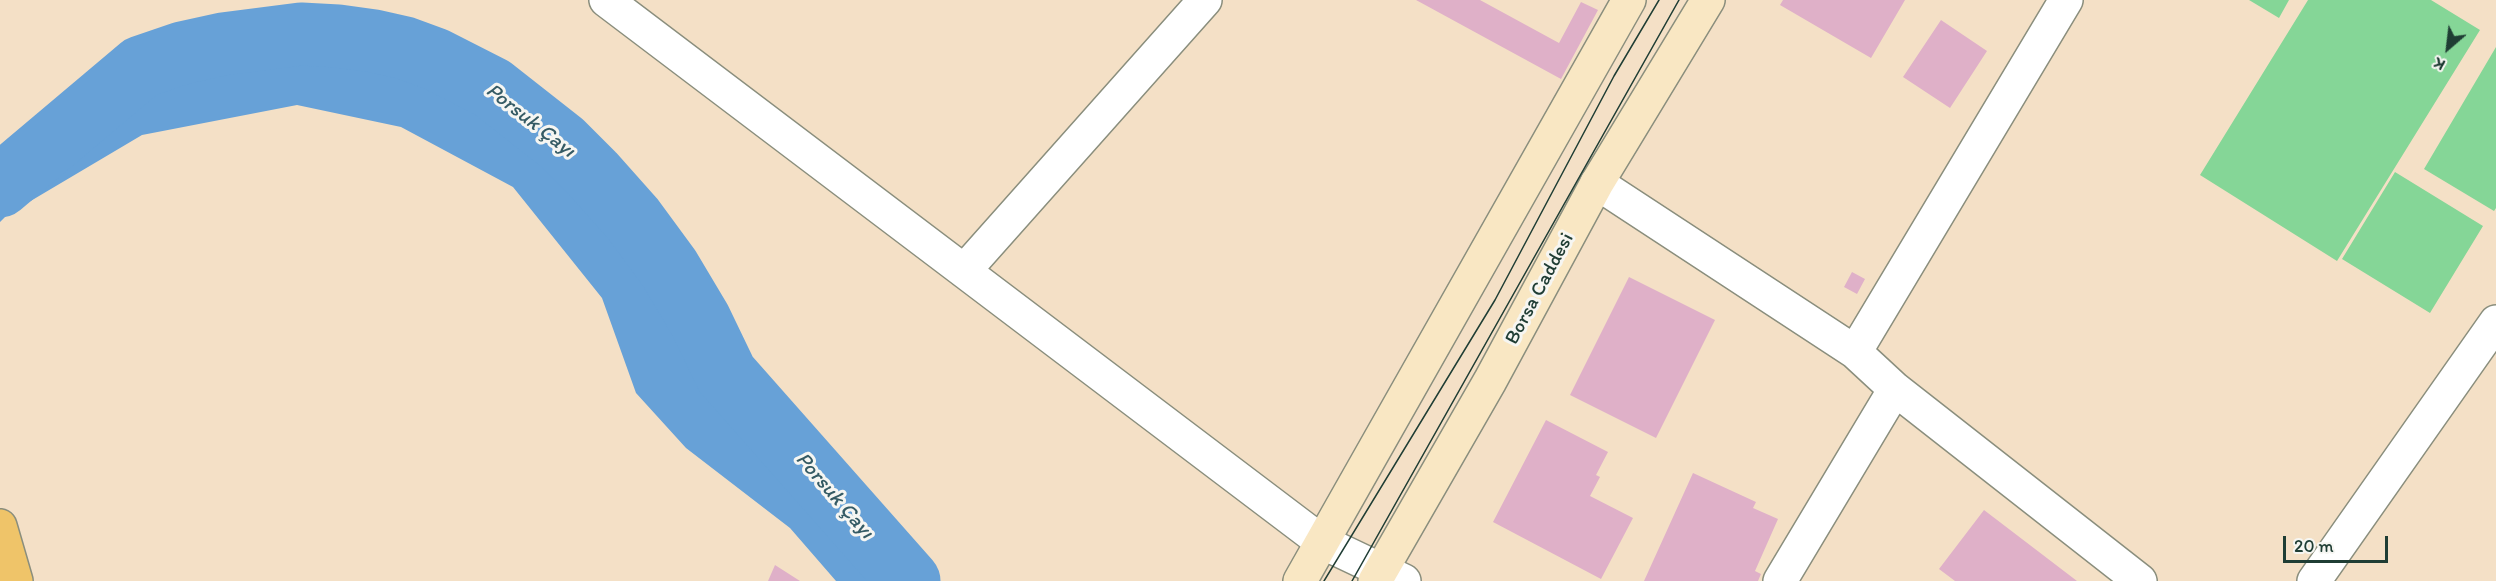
<!DOCTYPE html>
<meta charset="utf-8">
<style>
body{margin:0}
#map{position:relative;width:2496px;height:581px;overflow:hidden;background:#f4e0c6;font-family:Itim,sans-serif}
canvas{display:block}
.north{position:absolute;left:2418px;top:18px;width:60px;height:60px;-webkit-text-stroke:4px #f6f6f2;paint-order:stroke;rotate:208deg;font-size:16px;font-weight:700;line-height:24px;text-align:center;color:#1f3d34}
.north::after{content:'';display:block;margin:auto;width:21px;height:27px;background:#1f3d34;clip-path:polygon(50% 0,100% 100%,50% 72%,0 100%)}
.scale{position:absolute;left:2283px;top:536px;width:105px;height:27px;box-sizing:border-box;border:3px solid #1f3d34;border-top:0;padding-left:8px;font-size:18px;line-height:21px;white-space:nowrap;color:#1f3d34;-webkit-text-stroke:4px #f6f6f2;paint-order:stroke}
</style>
<div id="map">
<canvas width="2496" height="581"></canvas>
<div class="north">K</div>
<div class="scale">20 m</div>
</div>
<script>
const context = document.querySelector('canvas').getContext('2d');
context.lineJoin = 'round';
function paint(path, color) {
  context.fillStyle = color;
  context.fill(path, 'evenodd');
}
function strokePath(path, color, width, dash) {
  context.strokeStyle = color;
  context.lineWidth = width;
  context.lineCap = dash ? 'butt' : 'round';
  context.setLineDash(dash || []);
  context.stroke(path);
}
function write(font, color, halo, rows, align = 'center') {
  context.font = font + ' Itim,sans-serif';
  context.lineWidth = 6;
  context.setLineDash([]);
  context.textBaseline = 'middle';
  context.strokeStyle = halo;
  context.fillStyle = color;
  for (const [text, x, y, turn = 0] of rows) {
    context.save();
    context.translate(x, y);
    context.rotate((+turn || 0) * Math.PI / 180);
    context.textAlign = isNaN(turn) ? turn : align;
    if (halo) context.strokeText(text, 0, 0);
    context.fillText(text, 0, 0);
    context.restore();
  }
}
paint(new Path2D(`
 M2249,0H2289L2279,18Z
 M2308,0H2431L2480,30L2337,261L2200,175Z
 M2496,47V208L2494,211L2424,169Z
 M2395,172L2483,226L2430,313L2342,259Z`), '#85d697');
paint(new Path2D(`
 M358,53L449,69L661,245L716,400L823,477L915,581H836L790,528L686,448L636,393L602,298L513,187L401,127L297,105L142,135L7,215L0,222V163L32,138L80,93L198,54Z`), '#67a1d7');
strokePath(new Path2D(`
 M0,186L141,67L182,53L223,44L301,34L338,36L374,41L405,48L435,59L492,88L562,143L593,174L633,219L669,268L700,320L726,374L909,581`), '#67a1d7', 63);
paint(new Path2D(`
 M1416,0H1480L1559,43L1581,2L1598,10L1561,79Z
 M1783,0H1905L1871,58L1780,5Z
 M1941,20L1987,51L1950,108L1903,77Z
 M1852,272L1865,279L1857,294L1844,287Z
 M1629,277L1715,320L1656,438L1570,395Z
 M1546,420L1608,452L1596,475L1600,477L1590,496L1633,518L1601,579L1493,522Z
 M1693,473L1756,502L1753,508L1778,519L1755,571L1761,574L1758,581H1644Z
 M1984,510L2077,581H1955L1939,569Z
 M775,565L800,581H768Z`), '#dfb0c8');
const street = new Path2D(`
 M606,0L1322,542L1404,581
 M2066,0L1855,352L1895,389L2140,581
 M1597,183L1855,352
 M964,271L1205,0
 M1780,581L1895,389
 M2314,581L2496,322`);
const secondary = new Path2D(`
 M1300,581L1629,0
 M1375,581L1490,381L1597,183L1708,0`);
const highway = new Path2D(`
 M0,526L16,581`);
strokePath(street, '#8a8e7d', 36);
strokePath(secondary, '#8a8e7d', 36);
strokePath(highway, '#8a8e7d', 36);
strokePath(street, '#fff', 33);
strokePath(secondary, '#f9e7c3', 33);
strokePath(highway, '#efc469', 33);
strokePath(new Path2D(`
 M1324,581L1495,300L1614,76L1659,0
 M1352,581L1679,0`), '#1f3d34', 1.5);
write('20px', '#1f3d34', '#f6f6f2', [
 ["Borsa Caddesi",1540,289,-62]
]);
write('italic 21px', '#355b65', '#f6f6f2', [
 ["Porsuk Çayı",530,121,38],
 ["Porsuk Çayı",834,496,49]
]);
</script>
